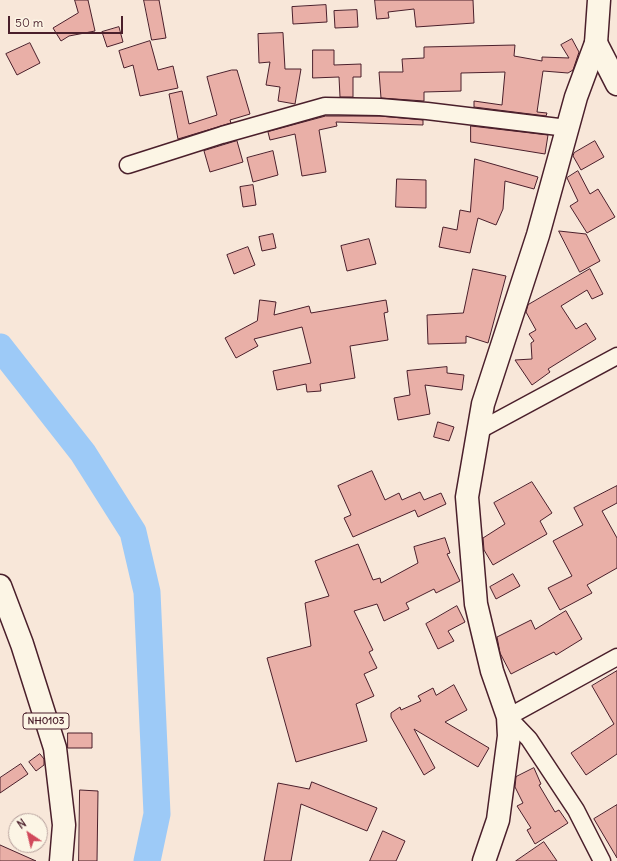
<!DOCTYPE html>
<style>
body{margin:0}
#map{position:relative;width:617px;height:861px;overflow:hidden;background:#f8e7d9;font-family:Delius,sans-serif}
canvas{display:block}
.north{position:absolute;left:8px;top:813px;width:40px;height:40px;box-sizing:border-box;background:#fcf5e5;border:1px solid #b59f9b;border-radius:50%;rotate:325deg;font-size:11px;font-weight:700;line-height:16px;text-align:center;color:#4a1f2b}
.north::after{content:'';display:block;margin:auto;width:14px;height:18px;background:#d1495b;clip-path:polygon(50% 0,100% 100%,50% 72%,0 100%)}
.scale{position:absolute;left:8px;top:16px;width:115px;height:18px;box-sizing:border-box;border:2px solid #4a1f2b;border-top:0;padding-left:5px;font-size:12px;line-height:14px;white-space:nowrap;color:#4a1f2b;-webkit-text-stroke:3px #fcf5e5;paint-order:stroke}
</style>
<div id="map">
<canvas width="617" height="861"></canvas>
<div class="north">N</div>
<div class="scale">50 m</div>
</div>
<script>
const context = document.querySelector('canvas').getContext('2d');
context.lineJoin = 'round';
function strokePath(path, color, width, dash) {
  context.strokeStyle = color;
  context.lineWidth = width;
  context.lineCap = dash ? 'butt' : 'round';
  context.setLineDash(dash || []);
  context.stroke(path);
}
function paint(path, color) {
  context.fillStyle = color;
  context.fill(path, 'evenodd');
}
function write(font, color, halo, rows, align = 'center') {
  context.font = font + ' Delius,sans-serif';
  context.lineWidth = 3;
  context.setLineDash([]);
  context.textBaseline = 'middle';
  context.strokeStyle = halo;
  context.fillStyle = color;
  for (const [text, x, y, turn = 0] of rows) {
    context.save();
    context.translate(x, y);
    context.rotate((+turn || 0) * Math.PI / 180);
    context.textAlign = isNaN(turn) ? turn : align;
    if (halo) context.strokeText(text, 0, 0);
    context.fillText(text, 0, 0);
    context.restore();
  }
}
strokePath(new Path2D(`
 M0,347L83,453L133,532L147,592L157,814L147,861`), '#9dcaf7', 27);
const building = new Path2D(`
 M75,0H88L95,31L69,36L61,41L53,28L78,13Z
 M144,0H159L166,38L152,40Z
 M375,0H473L474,23L416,27L414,9L388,12L389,18L377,19Z
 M326,5L327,22L293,24L292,7Z
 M357,10L358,27L335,28L334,11Z
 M119,27L123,42L107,47L102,32Z
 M283,33L285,69H301L295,104L278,101L280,87L266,85L270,62L259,63L258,34Z
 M572,39L579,52L573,70L568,73L543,71L537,112L547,113L546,116L474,107V101L502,105L505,72L461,73V91L424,92V101L381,98L379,72H403L402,59L424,58V47L515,45L514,56L542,61V57L569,58L561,45Z
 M150,41L158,70L173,66L178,88L140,96L133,65L124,68L119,51Z
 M30,43L40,63L17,75L6,54Z
 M313,50H334V65L361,64V77H353V97H340L339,77L313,78Z
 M232,70H237L250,114L230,120L231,123L178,139L169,94L182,91L189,124L217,115L207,77Z
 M326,116H380L423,120V125L336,122L337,126L319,130L326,172L302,176L295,134L270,140L268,132Z
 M471,126L548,135L545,154L471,142Z
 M237,141L243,162L210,172L204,151Z
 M595,141L604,157L581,170L573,156L574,153Z
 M273,151L278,175L253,182L247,158Z
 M475,159L538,177L534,189L505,181L503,209L496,225L478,218L470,253L439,247L443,227L457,230L460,210L470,212Z
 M578,171L590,194L598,189L615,217L587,233L570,206L578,201L567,178Z
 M397,179L426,180V208L396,207Z
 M253,185L256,205L243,207L240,187Z
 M559,231L586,234L600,261L580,272Z
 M273,234L276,248L262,251L259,237Z
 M369,239L376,264L347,271L341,246Z
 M248,247L255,265L234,274L227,255Z
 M473,269L506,276L488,343L466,336V343L428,344L427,315L463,313Z
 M590,269L603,294L592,299L587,290L561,306L576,329L586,323L596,339L548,369L550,372L532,385L515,360L532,359L531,343L534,341L529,334L536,330L526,312L528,305Z
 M260,300L276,302L274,315L309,306L311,313L386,300L388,312L384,313L388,340L350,346L355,378L320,384L321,391L307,392L306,384L277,390L273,371L311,363L302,327L254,339L258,346L236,358L225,338L257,321Z
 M447,367V373L464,375L462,390L425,385L430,414L398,420L394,398L410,395L407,371Z
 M438,422L454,427L449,441L434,437Z
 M372,471L385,500L399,493L402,500L420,492L424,500L441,493L446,504L418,517L415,510L353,537L344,518L351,515L338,486Z
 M532,482L552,513L540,521L547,534L493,565L484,550L483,538L505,524L494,503Z
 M617,486V503L602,511L617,538V568L587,585L592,593L560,610L548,588L572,576L553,541L583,525L574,508Z
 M445,538L450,553L447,554L460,581L436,593L434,589L406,603L409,609L384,621L377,604L354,611L373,650L369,652L377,668L364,674L374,696L356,704L367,741L296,762L267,658L311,646L305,603L329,596L315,561L358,544L373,580L380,578L381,583L418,563L414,547Z
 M513,574L520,586L496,599L490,587Z
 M457,606L465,622L448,631L454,641L438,649L426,624Z
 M566,611L582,639L556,655L554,652L511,674L500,653L497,637L531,620L535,629Z
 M617,671V754L586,775L571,753L614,724L592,686Z
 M454,685L467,710L445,722L489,748L478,767L414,729L435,768L424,775L391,717V713L400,707L401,710L421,701L418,696L433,688L436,695Z
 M68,733H92V748H68Z
 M40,754L44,759V765L36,771L29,762Z
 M21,764L28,774L0,793V778Z
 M534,768L541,784L539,785L555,812L559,810L568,823L535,844L527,830L531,828L517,806L523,803L515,787L516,777Z
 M312,782L377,808L367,831L301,804L291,861H264L278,783L309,789Z
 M80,790L98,791L97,861H79Z
 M617,805V858L594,819Z
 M383,831L405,841L396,861H370Z
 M544,842L557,861H516Z
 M0,845L36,861H0Z`);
paint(building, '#e9afa7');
strokePath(building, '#4a1f2b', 1);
const street = new Path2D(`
 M128,165L222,135L325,106L380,107L427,111L567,128
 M478,431L617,356
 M602,861L576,810L529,739L508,717L617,657`);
const secondary = new Path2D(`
 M596,43L617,84`);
const primary = new Path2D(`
 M484,861L498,820L509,736L508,717L492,671L476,604L467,497L483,404L538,235L576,97L596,43L599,0`);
const highway = new Path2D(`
 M0,586L22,644L55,748L64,825L61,861`);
strokePath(street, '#4a1f2b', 19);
strokePath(secondary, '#4a1f2b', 25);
strokePath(primary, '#4a1f2b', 25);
strokePath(highway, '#4a1f2b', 25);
strokePath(street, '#fcf5e5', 16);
strokePath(secondary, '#fcf5e5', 22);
strokePath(primary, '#fcf5e5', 22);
strokePath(highway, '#fcf5e5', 22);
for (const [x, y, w] of [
 [46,721,46]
]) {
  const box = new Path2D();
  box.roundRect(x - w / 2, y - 8, w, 16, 3);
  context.fillStyle = '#fcf5e5';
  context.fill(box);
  strokePath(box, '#4a1f2b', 1);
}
write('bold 10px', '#4a1f2b', null, [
 ["NH0103",46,721]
]);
</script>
